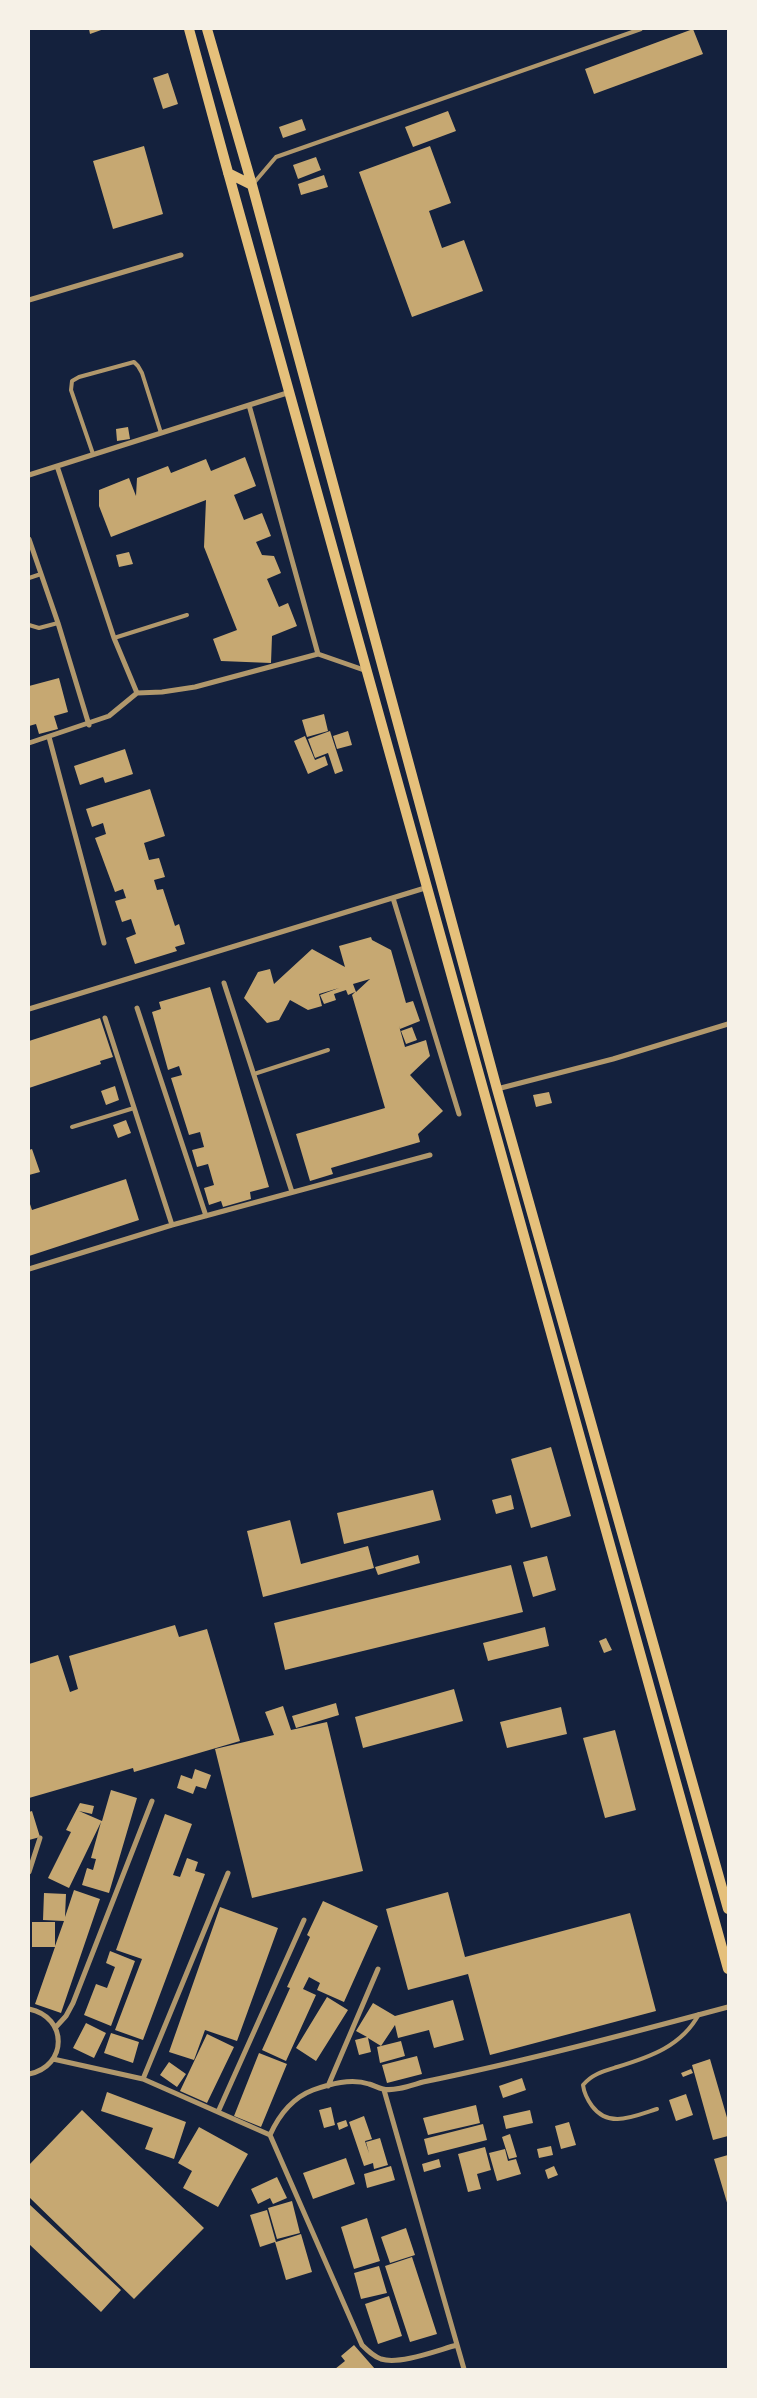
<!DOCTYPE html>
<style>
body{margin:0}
#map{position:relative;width:757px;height:2398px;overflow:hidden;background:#14213d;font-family:"Titillium Web",sans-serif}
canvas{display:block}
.frame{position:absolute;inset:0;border:30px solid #f6f1e7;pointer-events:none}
</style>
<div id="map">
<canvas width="757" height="2398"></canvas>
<div class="frame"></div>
</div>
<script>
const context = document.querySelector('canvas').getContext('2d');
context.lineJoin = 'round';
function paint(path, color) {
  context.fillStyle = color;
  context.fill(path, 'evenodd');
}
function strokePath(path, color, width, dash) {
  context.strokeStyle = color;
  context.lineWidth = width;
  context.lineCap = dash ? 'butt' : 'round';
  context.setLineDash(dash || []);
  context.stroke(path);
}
paint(new Path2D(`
 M89,29H104L90,34Z
 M693,29L703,54L594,94L585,69Z
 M168,73L178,104L163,109L153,78Z
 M448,111L456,131L413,147L405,127Z
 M302,119L306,130L283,138L279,127Z
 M144,146L163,214L113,229L93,161Z
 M430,146L451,203L429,211L442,248L464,240L483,291L412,317L359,172Z
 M316,157L321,170L298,179L293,165Z
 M324,175L328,187L301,195L298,184Z
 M128,427L130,439L117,441L116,429Z
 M245,457L256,486L234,495L244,520L262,513L271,536L256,542L262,555L274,556L281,573L267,579L279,607L288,603L297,626L272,636L271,663L221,661L213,639L237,630L204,547L206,500L111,537L99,506V490L129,478L136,496L137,478L168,466L171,473L206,459L211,471Z
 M129,552L133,564L119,567L116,555Z
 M59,678L68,712L54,716L58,729L39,734L36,724L29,726V686Z
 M324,714L328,731L307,737L302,720Z
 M330,731L343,771L335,774L328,753L315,758L308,739Z
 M348,731L352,745L337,749L333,736Z
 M305,736L315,760L325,756L328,765L308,774L294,741Z
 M125,749L133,774L105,783L103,777L80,785L74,766Z
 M150,789L165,836L144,843L149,860L159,858L165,877L154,880L157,890L163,889L175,926L179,924L185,944L175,947L177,951L135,964L126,938L136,934L131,919L122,922L115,901L126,898L123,889L115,892L95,838L106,834L103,823L92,827L86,809Z
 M371,937L372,940L391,950L406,1003L413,1001L420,1021L400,1029L399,1026L405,1047L426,1040L430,1056L410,1075L443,1111L418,1134L420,1142L331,1168L333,1174L310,1181L296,1134L385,1108L352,995L355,992L348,995L346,990L334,994L336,1000L324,1004L320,995L339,988L319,994L322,1006L308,1010L290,1000L279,1020L267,1023L244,998L258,972L270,969L274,984L312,949L345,967L339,946ZM370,979L356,992L353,984Z
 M210,987L269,1187L250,1192L251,1199L223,1207L221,1201L209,1205L204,1188L214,1185L208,1164L197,1167L192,1150L204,1147L200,1132L189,1135L171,1078L182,1075L179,1066L168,1070L152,1012L161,1009L159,1002Z
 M100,1018L113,1057L100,1061L101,1064L29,1088V1041Z
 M412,1027L417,1040L406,1044L401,1031Z
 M115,1086L119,1100L106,1105L101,1091Z
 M549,1092L552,1103L536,1107L533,1095Z
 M126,1120L131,1133L118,1138L113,1125Z
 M32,1149L40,1172L29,1175V1150Z
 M126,1179L139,1220L29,1256V1201L32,1210Z
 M551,1447L571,1516L531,1528L511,1459Z
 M433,1490L441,1520L344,1544L337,1513Z
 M511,1495L514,1509L496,1514L492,1500Z
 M290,1520L301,1564L368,1546L374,1568L263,1597L247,1531Z
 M418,1555L420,1563L378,1575L375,1567Z
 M547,1556L556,1590L533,1597L523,1562Z
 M511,1565L523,1612L285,1670L274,1623Z
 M175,1625L179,1637L207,1629L240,1741L134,1772L133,1768L29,1798V1664L58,1655L70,1692L78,1689L69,1656Z
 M545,1627L549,1646L488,1661L483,1643Z
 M606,1638L612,1650L604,1653L599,1641Z
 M454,1689L463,1721L363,1748L355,1717Z
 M336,1703L339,1715L296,1728L292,1716Z
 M283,1706L291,1730L327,1722L363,1871L252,1898L215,1749L274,1735L265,1712Z
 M561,1707L567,1734L507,1748L500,1722Z
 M615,1730L636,1810L605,1818L583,1738Z
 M195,1769L211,1775L206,1789L196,1786L193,1794L177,1788L181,1775L192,1779Z
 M111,1790L137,1798L109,1893L82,1885L87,1868L93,1870L96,1859L91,1858L101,1822L69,1888L48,1878L71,1832L66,1830L80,1803L94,1806L92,1814L79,1811L102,1821Z
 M32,1811L40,1837L29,1840V1812Z
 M165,1814L192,1824L173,1875L180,1877L187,1858L198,1862L195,1871L205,1874L143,2040L115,2030L142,1959L116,1950Z
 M74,1890L100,1899L61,2013L35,2004L55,1947H32V1922H55V1946L64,1921L43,1920L44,1893L66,1894L65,1917Z
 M448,1892L465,1957L630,1913L656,2011L490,2055L468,1974L408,1990L386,1909Z
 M323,1901L378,1926L344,2002L317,1990L320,1983L309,1977L303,1989L316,1995L286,2061L262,2050L290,1988L287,1987L310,1937L307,1935Z
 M220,1907L278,1928L237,2041L205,2030L194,2060L169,2052Z
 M110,1951L135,1961L111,2026L84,2015L96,1984L107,1988L115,1967L106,1963Z
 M327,1997L348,2010L316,2061L296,2048Z
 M453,2000L464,2040L434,2048L429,2030L398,2038L395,2025L381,2046L368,2038L371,2052L359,2055L355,2040L367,2037L356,2031L373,2003L395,2016Z
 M86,2023L106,2033L94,2058L73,2048Z
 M111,2033L139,2042L133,2063L104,2053Z
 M207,2034L234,2047L207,2103L180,2091Z
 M401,2041L405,2056L380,2063L377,2047Z
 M259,2053L287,2064L261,2127L234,2116Z
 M417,2056L422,2074L387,2083L382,2065Z
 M710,2059L728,2121V2136L713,2140L692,2065Z
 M169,2062L186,2074L177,2087L160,2075Z
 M691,2069L693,2073L683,2077L681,2073Z
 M522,2078L526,2090L503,2098L499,2086Z
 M107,2092L186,2122L174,2159L145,2149L153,2128L101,2111Z
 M686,2094L693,2115L676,2121L669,2100Z
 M476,2105L480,2123L428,2135L423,2118Z
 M331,2107L335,2125L324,2128L319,2110Z
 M82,2110L204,2228L134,2299L29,2197V2165Z
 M530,2110L533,2123L506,2129L503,2116Z
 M364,2116L372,2139L365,2141L369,2153L366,2142L380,2138L388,2165L374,2169L373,2163L364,2166L349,2122Z
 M346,2120L348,2126L339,2130L337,2123Z
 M569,2122L576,2145L561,2149L555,2126Z
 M483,2124L487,2140L428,2155L424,2139Z
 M199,2127L248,2154L218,2207L183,2188L192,2171L178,2163Z
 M510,2134L517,2157L509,2159L502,2137Z
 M551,2146L553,2155L539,2158L537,2149Z
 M485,2147L491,2170L477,2174L481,2189L468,2192L458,2154Z
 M505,2149L508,2161L516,2159L521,2174L497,2181L489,2153Z
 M728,2155V2206L714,2159Z
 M346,2158L355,2184L313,2199L303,2173Z
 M439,2159L441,2167L424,2172L422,2164Z
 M391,2166L395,2180L367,2188L364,2174Z
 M554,2166L558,2175L548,2179L545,2170Z
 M277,2177L287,2198L273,2204L270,2198L258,2204L251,2189Z
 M292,2201L300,2233L277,2239L268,2208Z
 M29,2204L121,2290L101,2312L29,2244Z
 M267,2210L276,2242L301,2234L312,2272L286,2280L275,2242L260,2247L250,2215Z
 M367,2218L380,2261L354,2269L341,2227Z
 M406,2228L415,2255L390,2263L381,2237Z
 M412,2257L437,2334L410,2342L385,2266Z
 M379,2266L387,2293L361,2299L354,2273Z
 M389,2296L402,2336L378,2344L365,2304Z
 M354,2345L375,2369H335L345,2361L341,2356Z`), '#c6a872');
strokePath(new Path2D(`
 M253,184L276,157L641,29
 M93,454L71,390L72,381L79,377L134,362L138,366L142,373L161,433
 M29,578L41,574
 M29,625L39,628L58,623
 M114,638L187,615
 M254,1074L328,1050
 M72,1127L134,1108
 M657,2109C634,2116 609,2129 592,2106C587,2099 584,2093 583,2085C592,2074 604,2071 617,2067C650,2057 682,2046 699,2014`), '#b1986c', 4);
strokePath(new Path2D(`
 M29,300L181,255
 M249,405L318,654L364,670
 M57,466L114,638L137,693
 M29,475L287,393
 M29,539L58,623L89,725
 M49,737L104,943
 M29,743L109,716L137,693L162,692L195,687L318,654
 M393,898L459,1114
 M224,983L292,1192
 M137,1008L206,1216
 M29,1009L425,888
 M105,1018L172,1225
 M497,1089L613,1059L728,1024
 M29,1269L172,1225L430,1155
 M29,1872L40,1838
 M29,2009C68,2017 68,2066 29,2074
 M55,2028L66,2016L73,2003L152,1801
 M53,2059L143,2079L270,2135L362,2345C368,2351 373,2356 381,2359C400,2365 438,2350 457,2345
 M143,2079L228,1873
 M328,2086L378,1969
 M384,2090L464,2369
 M218,2112L304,1920
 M270,2135C279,2115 292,2098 313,2090C330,2084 351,2078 369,2084C373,2085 378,2088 383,2089C394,2092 412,2085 423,2082C526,2061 627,2034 728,2007`), '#b1986c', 5);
strokePath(new Path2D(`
 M189,29C365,677 545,1324 728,1969
 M207,29L252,185L497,1089L728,1909
 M228,173L252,185`), '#e5c07b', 10);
</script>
